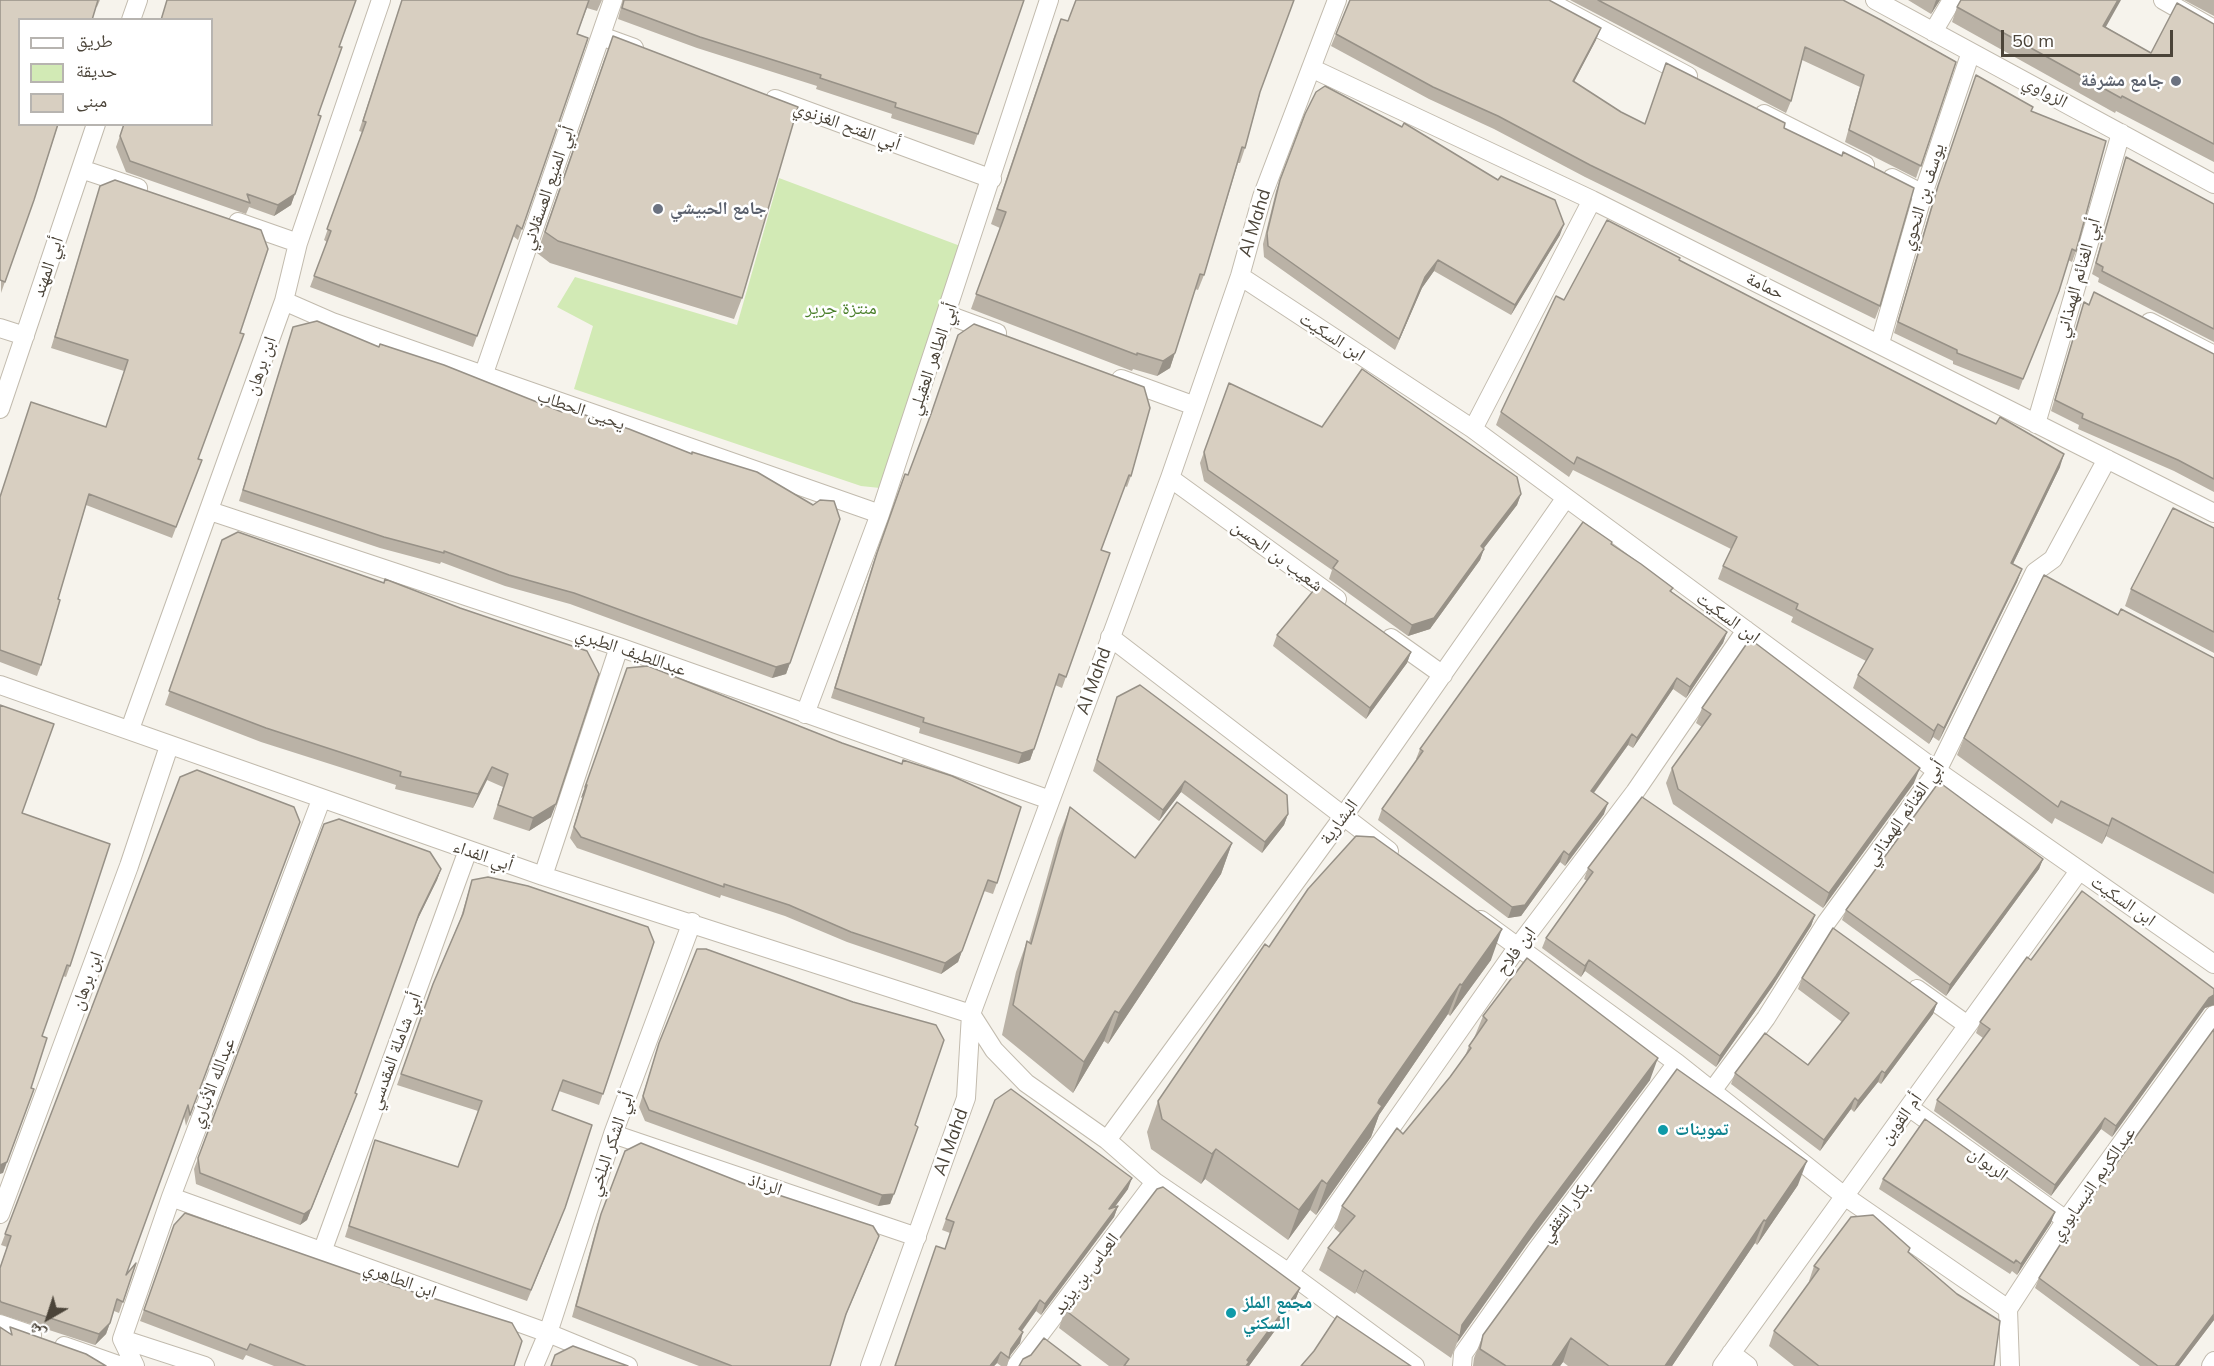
<!DOCTYPE html>
<meta charset="utf-8">
<style>
body{margin:0}
#map{position:relative;width:2214px;height:1366px;overflow:hidden;background:#f6f3ec;font-family:Mulish,"Noto Naskh Arabic",sans-serif}
canvas{display:block}
.legend{position:absolute;left:18px;top:18px;width:195px;height:108px;box-sizing:border-box;background:#fff;border:2px solid #b7b4b0;margin:0;padding:8px 10px;list-style:none;font-size:18px;color:#4b4439}
.legend li{display:flex;align-items:center;gap:12px;height:30px}
.legend b{width:30px;border:2px solid #b7b4b0}
.north{position:absolute;left:18px;top:1288px;width:60px;height:60px;-webkit-text-stroke:4px #fff;paint-order:stroke;rotate:219deg;font-size:16px;font-weight:700;line-height:24px;text-align:center;color:#4b4439}
.north::after{content:'';display:block;margin:auto;width:21px;height:27px;background:#4b4439;clip-path:polygon(50% 0,100% 100%,50% 72%,0 100%)}
.scale{position:absolute;left:2001px;top:30px;width:172px;height:27px;box-sizing:border-box;border:3px solid #4b4439;border-top:0;padding-left:8px;font-size:18px;line-height:21px;white-space:nowrap;color:#4b4439;-webkit-text-stroke:4px #fff;paint-order:stroke}
</style>
<div id="map">
<canvas width="2214" height="1366"></canvas>
<ul class="legend">
<li><b style="height:8px;background:#fff"></b>طريق</li>
<li><b style="height:16px;background:#d2eab5"></b>حديقة</li>
<li><b style="height:16px;background:#d8cfc1"></b>مبنى</li>
</ul>
<div class="north">ش</div>
<div class="scale">50 m</div>
</div>
<script>
const context = document.querySelector('canvas').getContext('2d');
context.lineJoin = 'round';
function paint(path, color) {
  context.fillStyle = color;
  context.fill(path, 'evenodd');
}
function strokePath(path, color, width, dash) {
  context.strokeStyle = color;
  context.lineWidth = width;
  context.lineCap = dash ? 'butt' : 'round';
  context.setLineDash(dash || []);
  context.stroke(path);
}
function write(font, color, halo, rows, align = 'center') {
  context.font = font + ' Mulish,"Noto Naskh Arabic",sans-serif';
  context.lineWidth = 5;
  context.setLineDash([]);
  context.textBaseline = 'middle';
  context.strokeStyle = halo;
  context.fillStyle = color;
  for (const [text, x, y, turn = 0] of rows) {
    context.save();
    context.translate(x, y);
    context.rotate((+turn || 0) * Math.PI / 180);
    context.textAlign = isNaN(turn) ? turn : align;
    if (halo) context.strokeText(text, 0, 0);
    context.fillText(text, 0, 0);
    context.restore();
  }
}
paint(new Path2D(`
 M779,178L963,247L880,488L861,486L574,389L593,326L557,307L575,277L737,325Z`), '#d2eab5');
const street = new Path2D(`
 M1546,0L1688,76
 M1875,0L2214,184
 M2163,0L2214,29
 M131,20L138,0
 M1933,32L1952,0
 M601,36L634,48
 M1311,68L1592,200L2214,513
 M775,99L992,179
 M1764,114L1865,165
 M81,169L138,188
 M1892,178L1923,194
 M238,222L298,243
 M1240,276L1473,429L1937,771L2214,964
 M284,301L332,322L880,514
 M948,315L997,333
 M2150,322L2214,355
 M0,328L25,336
 M1880,343L1923,194L1971,52
 M483,376L613,0
 M1121,379L1195,406
 M0,409L96,124
 M2036,424L2121,133
 M1473,429L1592,200
 M1170,478L1337,599
 M210,511L619,647L1050,800
 M1110,637L1389,851
 M1391,638L1443,675
 M0,685L543,876L971,1014L994,1050L1026,1083L1107,1140L1155,1182L1289,1273L1415,1366
 M805,714L880,514L1049,0
 M130,729L284,301L298,243L381,0
 M543,876L619,647
 M1481,920L1677,1063L1843,1195L2008,1309
 M1917,989L1966,1024
 M1712,1091L1766,1018L1826,923L1937,771L2035,572L2053,559L2107,459
 M1910,1108L2066,1220
 M613,1134L917,1237
 M1107,1140L1343,817L1565,499
 M171,1197L548,1333L628,1366
 M0,1214L129,866L169,746
 M322,1252L468,850
 M1289,1273L1517,948L1635,792L1746,630
 M0,1324L32,1335
 M122,1339L205,1366
 M64,1346L121,1366
 M1731,1353L1748,1366
 M135,1366L122,1339L171,1197L321,800
 M534,1366L548,1333L613,1134L692,922
 M870,1366L966,1098L971,1014L1170,478L1240,276L1262,197L1337,0
 M1016,1366L1155,1182
 M1462,1366L1463,1354L1536,1251L1677,1063
 M1722,1366L2079,871
 M2010,1366L2008,1309L2066,1220L2214,1015
 M2211,1366L2214,1361`);
strokePath(street, '#c2bbae', 20);
strokePath(street, '#fff', 18);
paint(new Path2D(`
 M0,0H100L97,7H96L34,200L1,293Z
 M402,0H602L597,11L587,8L577,34L588,38L518,240L513,236L473,347L310,287L327,242L324,240L362,132L359,131Z
 M623,0H1024L974,145L891,118L892,114L816,89L817,86L697,48L618,19Z
 M1570,0H1843L1956,62L1916,178L1845,142L1860,87L1802,60L1791,101L1786,113Z
 M1908,0H1940L1931,14Z
 M2184,0H2214V16Z
 M1957,7L2106,27L2151,53L2214,24V162L2116,111L2115,113L1952,22Z
 M1055,34L1260,94L1245,148L1240,163H1238L1204,275L1198,290L1195,289L1170,368L1157,376L1133,369L1132,371L971,309L1000,228L991,224Z
 M1336,34L1596,40L1574,82L1621,112L1645,124L1784,128L1880,306L1875,319L1585,177L1494,129L1429,99L1331,46Z
 M339,47L291,205L274,216L249,207L246,214L126,172L116,147L124,124Z
 M605,57L742,298L734,319L550,263L537,253Z
 M1976,75L2031,111L2076,251L2072,262L2068,260L2019,390L1953,364V361L1894,333L1934,197Z
 M1305,114L1560,235L1511,315L1434,271L1422,288L1395,350L1264,257L1263,244L1276,191Z
 M2126,157L2214,204V342L2098,282L2099,278L2092,274Z
 M100,186L240,333L198,459L202,460L172,538L86,505L58,599L41,665L37,676L0,662V496L106,427L124,371L51,348Z
 M1679,261L2060,467L2013,564L2022,569L2017,582L1939,741L1933,737L1929,744L1853,688L1858,675L1866,661L1791,622L1793,617L1718,579L1723,566L1731,549L1573,470L1569,477L1496,425L1501,412L1564,300Z
 M2084,302L2214,354V492L2174,471L2078,429L2079,425L2051,411Z
 M293,327L790,663L786,674L772,678L570,604L505,586L441,562L440,564L380,548L239,501Z
 M1229,383L1322,427L1521,494L1517,505L1484,548L1480,560L1430,629L1408,636L1329,579L1332,570L1204,481L1200,463Z
 M929,420L1131,476L1127,487L1125,486L1101,550L1110,553L1062,688L1055,685L1030,760L1018,764L919,733L920,728L831,698L873,563L905,474L908,475Z
 M2214,528V653L2125,606L2131,589Z
 M222,540L384,583L551,817L529,831L493,819L503,787L487,780L473,808L395,789L396,785L261,742L165,705Z
 M1612,544L1673,588L1671,591L1727,632L1723,643L1686,698L1673,689L1633,748L1628,745L1594,793L1604,814L1565,866L1560,862L1521,916L1508,918L1378,820L1382,809L1417,760L1416,759L1420,749Z
 M2118,615L2214,658V894L2106,836L2102,844L2055,818L2052,824L1957,755L1964,738Z
 M1277,635L1411,652L1407,663L1366,719L1273,646Z
 M627,668L997,883L993,894L984,891L958,962L941,974L847,942L785,916L721,895L720,898L577,848L570,838L583,796L581,798Z
 M1117,697L1288,814L1284,825L1262,853L1181,792L1159,821L1093,771Z
 M1702,708L1914,783L1823,908L1673,804L1666,783L1672,768L1702,727L1696,723Z
 M180,777L300,822L186,1126L184,1116L126,1275L136,1263L119,1313L114,1311L106,1334L95,1345L0,1314V1267L7,1247L1,1245Z
 M1070,807L1135,858L1232,843L1221,874L1108,1044L1104,1041L1073,1093L1002,1035L1016,972L1027,941L1029,942L1058,838Z
 M22,813L70,966L66,977L63,976L42,1036L3,1173Z
 M324,824L441,869L437,880L415,924L307,1220L300,1225L196,1184L194,1169Z
 M2043,859L2039,869L1946,996L1842,920L1846,910Z
 M1588,868L1815,915L1811,926L1772,987L1716,1067L1585,971L1581,977L1542,948L1546,938L1587,881L1584,879Z
 M472,880L654,942L599,1105L559,1091L552,1110L561,1219L527,1301L345,1237L375,1140L458,1167L478,1111L397,1085L433,984L460,920Z
 M1269,947L1491,960L1450,1016L1448,1014L1379,1115L1371,1137L1316,1215L1310,1210L1288,1240L1205,1179L1201,1184L1151,1149L1147,1132L1158,1101Z
 M2031,960L2214,989V1005L2205,1008L2112,1137L2101,1129L2051,1196L1934,1111L1937,1100L1983,1038L1976,1033L1980,1022Z
 M1802,978L1937,1003L1933,1014L1881,1084L1878,1082L1854,1112L1851,1109L1820,1151L1731,1084L1735,1073L1808,1065L1842,1022L1798,989Z
 M1483,1016L1650,1080L1527,1244L1457,1343L1451,1358L1356,1292L1355,1294L1319,1270L1328,1248L1340,1233L1334,1228L1342,1206L1403,1134L1450,1077L1465,1056L1469,1046L1474,1038Z
 M659,1043L915,1125L890,1204L878,1206L645,1121L639,1107Z
 M625,1151L875,1247L844,1320L830,1366H699L572,1317L597,1225Z
 M1883,1179L2051,1223L2017,1275L2012,1271L2010,1274L1879,1189Z
 M1798,1185L1757,1245L1755,1243L1672,1366H1568L1563,1362L1560,1366H1473L1474,1358L1483,1335Z
 M1128,1189L1114,1208L1118,1206L1114,1217L1041,1315L1036,1311L1022,1331L1020,1343L1010,1356L1007,1366H1001L997,1363L994,1366H895L945,1249L950,1233L942,1230L946,1219Z
 M174,1225L514,1366H274L246,1355L243,1360L140,1321Z
 M1910,1248L1909,1252L1994,1366H1794L1769,1346L1774,1331L1810,1282L1809,1281L1814,1266Z
 M2039,1278L2214,1320L2179,1366H2140L2035,1288Z
 M1300,1288L1293,1306L1249,1366H1109L1059,1328L1065,1310Z`), '#bab2a6');
paint(new Path2D(`
 M1936,0H1940L1931,14Z
 M2118,0H2121L2098,41L2103,26Z
 M1601,28L1596,40L1568,93L1573,81Z
 M295,194L291,205L274,216L278,205Z
 M1564,224L1560,235L1511,315L1515,305Z
 M1438,260L1434,271L1422,288L1395,350L1425,277Z
 M1175,353L1170,368L1157,376L1163,361Z
 M2064,454L2060,467L2007,576L2011,563Z
 M1521,494L1517,505L1477,557L1481,546Z
 M1484,549L1480,560L1430,629L1408,636L1412,625Z
 M2022,569L2017,582L1939,741L1944,728Z
 M1727,632L1723,643L1686,698L1690,687Z
 M1411,652L1407,663L1366,719L1370,708Z
 M790,663L786,674L772,678L776,667Z
 M1677,678L1673,689L1633,748L1637,738Z
 M1938,724L1933,737L1929,744L1934,731Z
 M1632,734L1628,745L1587,802L1591,791Z
 M1034,749L1030,760L1018,764L1022,753Z
 M492,767L487,780L473,808L478,794Z
 M1920,768L1914,783L1823,908L1829,893Z
 M1185,781L1181,792L1159,821L1163,810Z
 M587,785L583,796L581,798L585,787Z
 M1608,803L1604,814L1565,866L1569,855Z
 M556,804L551,817L529,831L533,818Z
 M1288,814L1284,825L1262,853L1265,842Z
 M2112,818L2106,836L2102,844L2109,826Z
 M1232,843L1221,874L1108,1044L1119,1013Z
 M1564,851L1560,862L1521,916L1508,918L1512,907Z
 M2043,859L2039,869L1946,996L1950,985Z
 M441,869L437,880L415,925L419,914Z
 M988,880L958,962L941,974L945,963Z
 M1815,915L1811,926L1772,987L1716,1067L1720,1056Z
 M1502,929L1491,960L1450,1016L1462,985Z
 M1589,960L1585,971L1581,977L1585,966Z
 M1460,984L1448,1014L1379,1115L1371,1137L1316,1215L1327,1184L1379,1100Z
 M2214,995V1005L2205,1008L2112,1137L2116,1126L2209,998Z
 M1937,1003L1933,1014L1881,1084L1885,1073Z
 M1115,1011L1104,1041L1073,1093L1084,1062Z
 M1658,1058L1650,1080L1527,1244L1457,1343L1462,1325L1535,1222Z
 M1882,1071L1878,1082L1854,1112L1858,1101Z
 M1855,1098L1851,1109L1820,1151L1824,1140Z
 M30,1100L3,1173L0,1174V1165Z
 M353,1105L307,1220L300,1225L304,1214Z
 M2105,1118L2101,1129L2051,1196L2055,1185Z
 M1216,1149L1205,1179L1201,1184L1212,1154Z
 M1807,1161L1798,1185L1757,1245L1766,1221Z
 M1132,1178L1128,1189L1105,1220L1109,1209Z
 M1322,1180L1310,1210L1288,1240L1299,1210Z
 M894,1194L890,1204L878,1206L882,1195Z
 M1118,1206L1114,1217L1041,1315L1045,1304Z
 M2055,1212L2051,1223L2017,1275L2021,1264Z
 M1764,1220L1755,1243L1672,1366H1665Z
 M1365,1270L1356,1292L1355,1294L1363,1272Z
 M1300,1288L1293,1306L1249,1366H1245L1247,1360Z
 M1040,1300L1036,1311L1015,1340L1019,1329Z
 M2214,1314V1320L2179,1366H2175Z
 M110,1323L106,1334L95,1345L99,1334Z
 M1023,1332L1020,1343L1008,1358L1011,1349Z
 M1571,1338L1563,1362L1560,1366H1552Z
 M1001,1352L997,1363L994,1366H990Z`), '#979187');
const building = new Path2D(`
 M0,0H98L92,20H20V124H58L34,200L5,282L0,280Z
 M167,0H356L339,47H342L318,115L321,116L295,194L278,205L247,194L250,203L130,161L120,136L124,124H212V20H161Z
 M402,0H589L577,34L588,38L522,229L517,225L477,336L314,276L331,231L327,229L366,122L363,121Z
 M624,0H1024L978,134L895,107L896,103L820,78L821,75L700,37L622,8Z
 M1076,0H1294L1260,92L1245,148L1242,147L1204,275L1200,274L1175,353L1163,361L1137,353V355L976,294L1006,212L997,209L1061,19L1068,21Z
 M1350,0H1549L1601,28L1573,81L1621,112L1645,124L1666,63L1785,123L1784,128L1842,156L1843,152L1914,188L1880,306L1590,165L1498,116L1433,87L1336,34Z
 M1598,0H1843L1881,20L1956,62L1921,166L1849,130L1864,75L1805,47L1791,101Z
 M1961,0H2118L2103,26L2151,53L2177,3L2214,24V144L2122,96L2121,98L1957,7Z
 M613,36L798,107L742,298L558,241L545,232Z
 M1976,75L2033,107L2031,111L2106,141L2076,251L2072,249L2059,291L2023,379L1957,353V350L1898,322L1938,186Z
 M1325,86L1402,127L1404,123L1498,180L1501,176L1555,200L1564,224L1515,305L1438,260L1425,277L1399,339L1268,246L1267,233L1280,180L1305,114L1316,92Z
 M2126,157L2214,204V329L2102,271L2103,267L2096,263Z
 M115,180L261,230L268,249L240,333L244,334L198,459L202,460L176,527L89,494L58,599L60,600L41,665L0,650V497L31,402L106,427L128,360L55,337L100,186Z
 M1607,220L1680,258L1679,260L1996,424L2000,417L2064,454L2011,563L2022,569L1944,728L1938,724L1934,731L1858,675L1873,649L1796,609L1798,604L1723,566L1737,537L1577,457L1574,464L1501,412L1556,296L1564,300Z
 M2094,292L2214,354V479L2178,460L2082,418L2083,414L2055,400L2084,302L2089,305Z
 M317,321L379,347L380,344L444,365L562,412L563,408L629,429L692,454V452L757,472L813,505L820,500L834,501L840,519L790,663L776,667L574,593L509,575L444,551V553L384,537L243,490L293,327Z
 M974,324L1144,387L1150,408L1131,476L1129,475L1101,550L1110,553L1066,677L1059,674L1034,749L1022,753L923,722L924,718L835,688L877,553L905,474L908,475L931,414L958,335Z
 M1362,369L1517,477L1521,494L1481,546L1484,549L1434,618L1412,625L1333,568L1338,561L1208,470L1204,452L1229,383L1322,427Z
 M2173,508L2214,528V632L2131,589Z
 M1583,522L1612,542L1611,544L1641,564L1673,588L1670,591L1727,632L1690,687L1677,678L1637,738L1632,734L1591,791L1608,803L1569,855L1564,851L1525,905L1512,907L1382,809L1423,751L1420,749Z
 M238,532L384,583L385,579L460,608L587,651L599,674L556,804L533,818L498,805L508,774L492,767L478,794L400,776L401,772L266,728L169,691L222,540Z
 M2044,575L2118,615L2121,609L2214,658V873L2112,818L2109,826L2061,801L2058,807L1964,738Z
 M1318,585L1411,652L1370,708L1277,635Z
 M1750,639L1920,768L1829,893L1678,789L1672,768L1711,714L1702,708Z
 M648,666L842,743L902,764L903,760L952,776L1021,807L997,883L988,880L962,951L945,963L851,932L789,905L724,884V887L581,837L574,827L587,785L585,787L627,668Z
 M1140,685L1287,795L1288,814L1265,842L1185,781L1163,810L1097,760L1117,697Z
 M0,705L54,724L22,813L110,844L70,966L67,965L42,1036L47,1038L31,1088L34,1089L7,1162L0,1165Z
 M197,770L294,807L300,822L190,1115L188,1105L126,1275L136,1263L123,1302L117,1299L110,1323L99,1334L1,1302L0,1300V1268L11,1236L5,1234L180,777Z
 M1939,782L2043,859L1950,985L1846,910Z
 M1642,797L1815,915L1776,976L1720,1056L1589,960L1585,966L1546,938L1593,872L1588,868Z
 M1177,802L1232,843L1119,1013L1115,1011L1084,1062L1013,1005L1027,941L1031,944L1070,807L1135,858Z
 M339,819L430,852L441,869L419,914L355,1093L357,1094L311,1209L304,1214L200,1173L198,1158L324,824Z
 M1356,836L1374,837L1502,929L1462,985L1460,984L1379,1100L1378,1103L1382,1106L1327,1184L1322,1180L1299,1210L1216,1149L1212,1154L1162,1119L1158,1101L1265,944L1269,947L1308,889Z
 M488,877L528,886L648,927L654,942L603,1094L563,1080L552,1110L592,1125L565,1208L531,1290L349,1226L375,1140L458,1167L482,1101L401,1074L433,984L463,914L472,880Z
 M2082,891L2214,989V995L2209,998L2116,1126L2105,1118L2055,1185L1937,1100L1990,1029L1980,1022L2027,957L2031,960Z
 M1833,928L1937,1003L1885,1073L1882,1071L1858,1101L1855,1098L1824,1140L1735,1073L1765,1033L1808,1065L1849,1013L1802,978Z
 M697,949H706L853,1002L936,1025L944,1040L915,1125L918,1127L894,1194L882,1195L649,1110L643,1096L659,1043Z
 M1527,958L1658,1058L1535,1222L1462,1325L1460,1336L1365,1270L1363,1272L1328,1248L1355,1216L1342,1206L1397,1128L1403,1134L1450,1077L1471,1048L1469,1046L1487,1020L1483,1016Z
 M2214,1029V1314L2175,1366H2158L2039,1278L2079,1215Z
 M1677,1069L1807,1161L1766,1221L1764,1220L1665,1366H1609L1571,1338L1552,1366H1506L1480,1349L1483,1335Z
 M1011,1089L1132,1178L1109,1209L1118,1206L1045,1304L1040,1300L1019,1329L1023,1332L1011,1349L1009,1358L1001,1352L990,1366H895L936,1246L945,1249L954,1222L946,1219L995,1100Z
 M1925,1119L2055,1212L2021,1264L2016,1260L2014,1263L1883,1179Z
 M641,1143L745,1184L873,1226L879,1236L846,1314L830,1366H732L576,1306L601,1214L625,1151Z
 M1163,1187L1300,1288L1247,1360L1249,1362L1246,1366H1124L1129,1359L1065,1310L1157,1189Z
 M185,1213L391,1285L512,1323L522,1341L514,1366H306L250,1344L247,1350L144,1310L174,1225Z
 M1873,1215L1910,1248L1908,1252L1957,1294L2000,1321L1994,1366H1819L1774,1331L1819,1269L1814,1266L1851,1217Z
 M1337,1316L1411,1366H1301L1314,1351Z
 M0,1327L12,1335L10,1327L86,1354L106,1366H0Z
 M1044,1338L1081,1366H1019L1023,1359L1031,1355Z
 M573,1346L628,1366H551L555,1355Z`);
paint(building, '#d8cfc1');
strokePath(building, '#979187', 1.5);
for (const [x, y, r, color] of [
 [2176,81,6,"#6b7280"],
 [658,209,6,"#6b7280"],
 [1663,1130,6,"#0f9aa8"],
 [1231,1313,6,"#0f9aa8"]
]) {
  const dot = new Path2D();
  dot.arc(x, y, r, 0, 2 * Math.PI);
  context.fillStyle = color;
  context.fill(dot);
  strokePath(dot, '#fff', 2);
}
write('bold 18px', '#5b616d', '#fff', [
 ["جامع مشرفة",2164,81],
 ["جامع الحبيشي",670,209,"left"]
], 'right');
write('18px', '#4b4439', '#fff', [
 ["الزواوي",2045,92,28],
 ["أبي الفتح الغزنوي",847,126,20],
 ["أبي المنيع العسقلاني",548,188,-71],
 ["يوسف بن النحوي",1923,197,-73],
 ["Al Mahd",1255,223,-73],
 ["أبي المهند",48,267,-71],
 ["أبي الغنائم الهمذاني",2078,278,-74],
 ["حمامة",1765,286,26],
 ["ابن السكيت",1332,337,33],
 ["أبي الطاهر العقيلي",933,359,-71],
 ["ابن برهان",261,366,-71],
 ["يحيى الحطاب",581,410,19],
 ["شعيب بن الحسن",1277,556,36],
 ["ابن السكيت",1728,618,36],
 ["عبداللطيف الطبري",631,652,19],
 ["Al Mahd",1094,681,-70],
 ["أبي الغنائم الهمذاني",1905,813,-55],
 ["البشارية",1339,822,-54],
 ["أبي الفداء",483,856,19],
 ["ابن السكيت",2123,901,35],
 ["ابن فلاح",1516,951,-54],
 ["ابن برهان",87,981,-70],
 ["أبي شاملة المقدسي",395,1051,-70],
 ["عبدالله الأنباري",213,1083,-69],
 ["أم القوين",1901,1119,-54],
 ["Al Mahd",951,1142,-70],
 ["أبي الشكر البلخي",611,1144,-71],
 ["الربوان",1988,1164,36],
 ["عبدالكريم النيسابوري",2093,1184,-55],
 ["الرذاذ",765,1185,19],
 ["بكار الثقفي",1565,1212,-53],
 ["العباس بن يزيد",1086,1274,-53],
 ["ابن الطاهري",400,1280,20]
]);
write('18px', '#4a7f2a', '#fff', [
 ["منتزة جرير",841,309]
]);
write('bold 18px', '#0d838f', '#fff', [
 ["تموينات",1675,1130],
 ["مجمع الملز",1243,1303],
 ["السكني",1243,1324]
], 'left');
</script>
